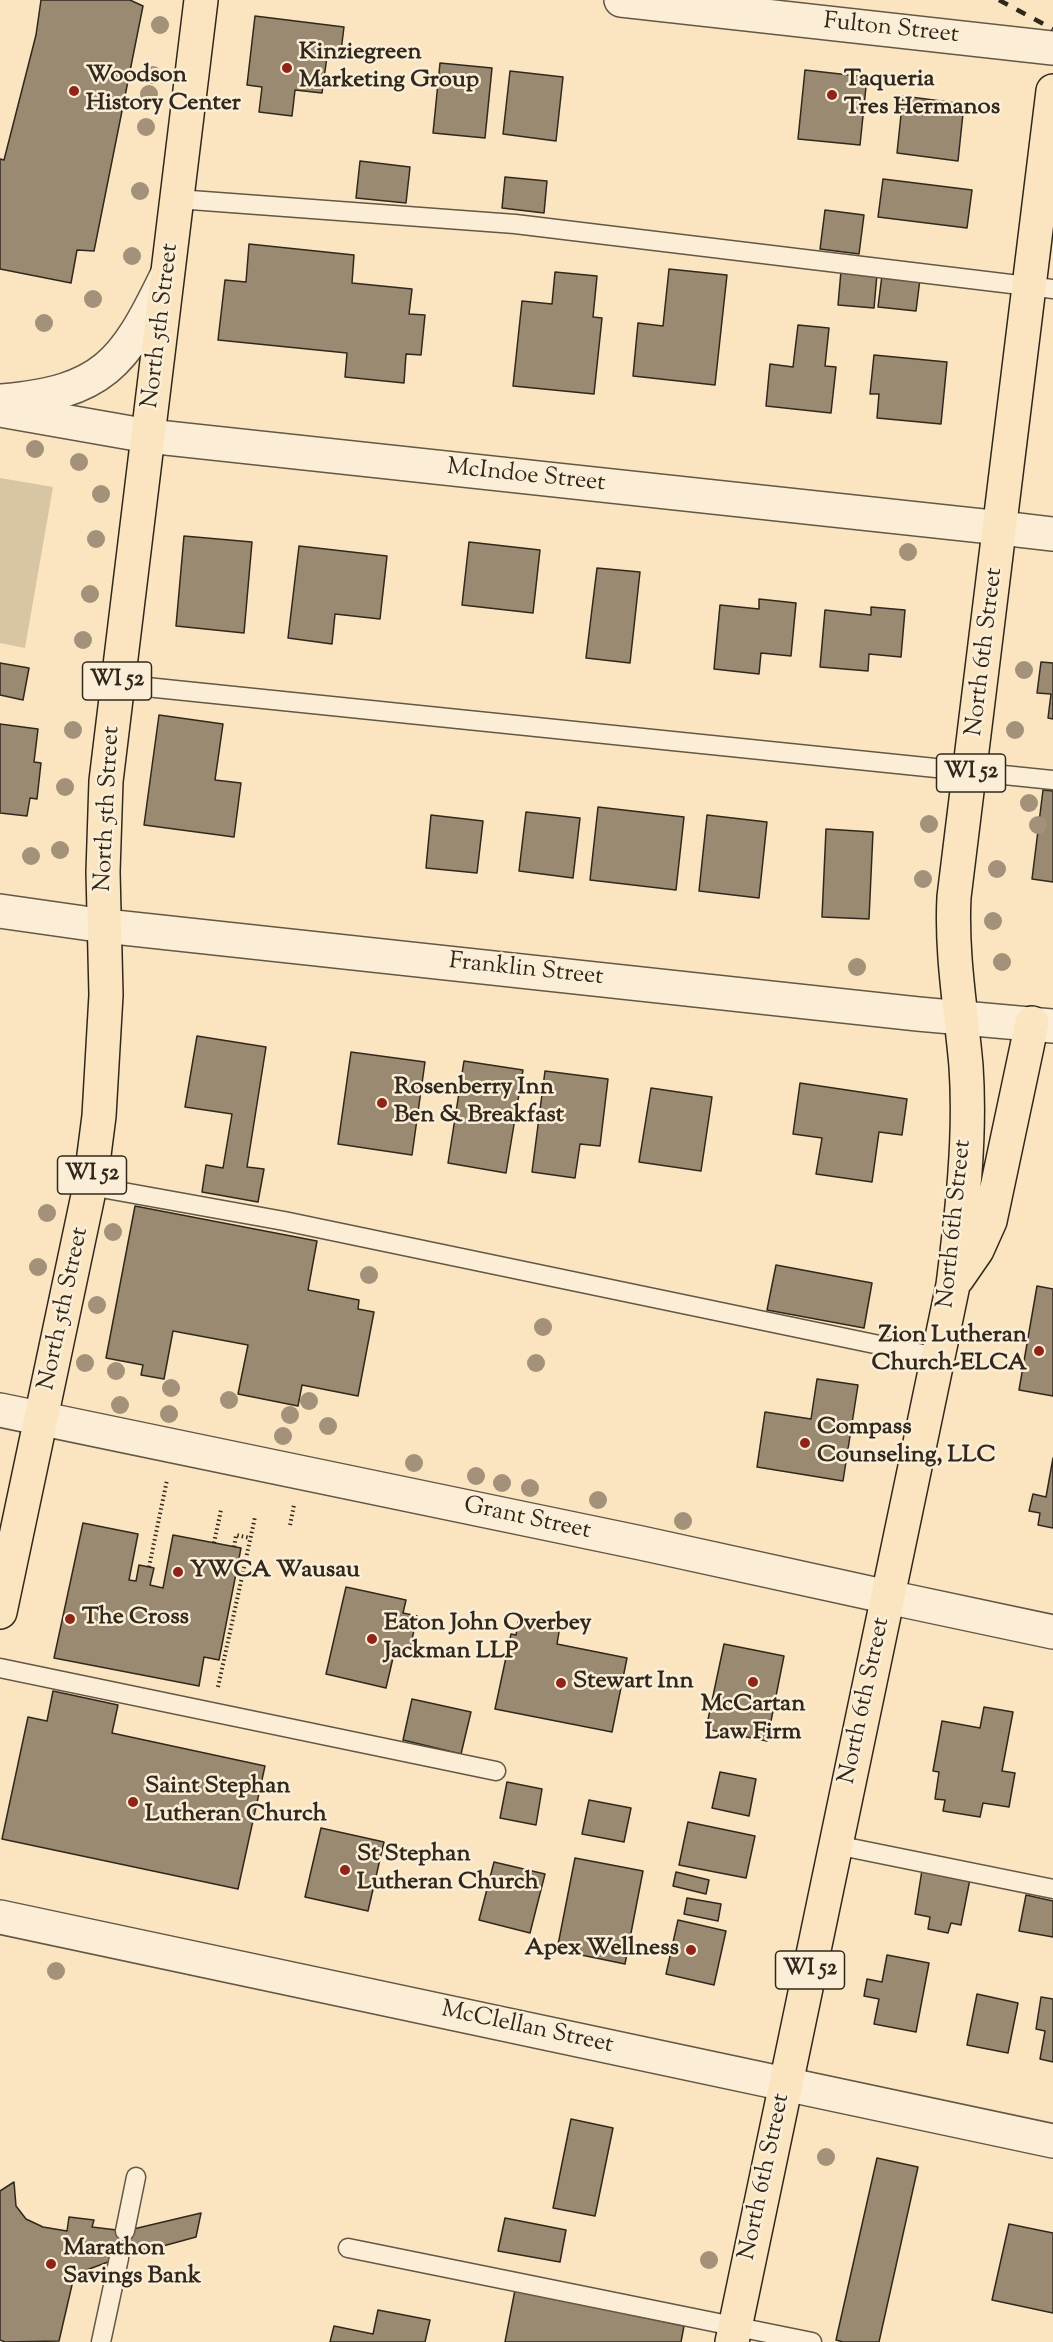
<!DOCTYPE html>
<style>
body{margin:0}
canvas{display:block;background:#fae5c0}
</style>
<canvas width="1053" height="2342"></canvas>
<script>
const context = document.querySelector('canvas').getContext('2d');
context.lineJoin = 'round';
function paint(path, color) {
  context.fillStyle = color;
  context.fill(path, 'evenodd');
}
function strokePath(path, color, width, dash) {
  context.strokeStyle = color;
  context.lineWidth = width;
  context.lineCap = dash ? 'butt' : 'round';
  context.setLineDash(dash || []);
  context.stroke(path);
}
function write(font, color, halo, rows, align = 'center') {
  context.font = font + ' "Sorts Mill Goudy",serif';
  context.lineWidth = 5;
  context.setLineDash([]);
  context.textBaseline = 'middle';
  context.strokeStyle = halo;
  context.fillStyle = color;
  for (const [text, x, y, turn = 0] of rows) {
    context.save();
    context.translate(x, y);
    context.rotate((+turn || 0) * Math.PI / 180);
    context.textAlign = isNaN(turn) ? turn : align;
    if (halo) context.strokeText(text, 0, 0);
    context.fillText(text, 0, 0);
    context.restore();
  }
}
paint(new Path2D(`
 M0,478L53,487L25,648L0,643Z`), '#d8c5a4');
const building = new Path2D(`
 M41,0H130L143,6L94,251L77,250L71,283L0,269V159L4,160L36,35Z
 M255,16L344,27L341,51L328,49L322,93L295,90L292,116L259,112L262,87L247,85Z
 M440,63L492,68L485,138L433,133Z
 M805,70L867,77L860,145L798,139Z
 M510,71L563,77L556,141L503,134Z
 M903,96L964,104L958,161L897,153Z
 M360,161L410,167L406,203L356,198Z
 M505,177L547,181L544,213L502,208Z
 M883,179L972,190L967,228L878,217Z
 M825,210L864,215L859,254L820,249Z
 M249,244L354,255L352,283L412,289L409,314L425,315L421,355L406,354L404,383L345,377L347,353L218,340L225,280L246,282Z
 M669,269L727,275L715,385L633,376L638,323L663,326Z
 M841,271L877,274L874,308L838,305Z
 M555,272L597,276L593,317L602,318L594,394L513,386L522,301L552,304Z
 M882,275L920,279L916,311L878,307Z
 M798,325L829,328L825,366L836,367L831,413L766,406L770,364L793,367Z
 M874,355L947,362L941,424L877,418L879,394H870Z
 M184,536L252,542L244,633L176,626Z
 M469,542L540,550L533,613L462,605Z
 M299,546L387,556L380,619L335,614L332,644L288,638Z
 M597,568L640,572L630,663L586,658Z
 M759,599L796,603L791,656L761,653L759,674L714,669L720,605L759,609Z
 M871,607L905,610L901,657L869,654L868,671L820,667L825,610L871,615Z
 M1041,662L1053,663V719L1048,718L1051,694L1037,693Z
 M0,663L29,668L23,700L0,695Z
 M159,715L223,724L215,780L241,783L234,837L144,825Z
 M0,724L38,729L34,762L41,763L37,799L30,798L27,816L0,813Z
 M1043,790L1053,791V882L1032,879Z
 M598,807L684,817L676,890L590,880Z
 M526,812L580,818L573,878L519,871Z
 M431,815L483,821L477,873L426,868Z
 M707,815L767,822L759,898L699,891Z
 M826,829L873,832L869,919L822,917Z
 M197,1036L266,1047L247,1167L264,1169L258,1202L202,1192L206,1165L223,1168L232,1114L185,1107Z
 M351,1052L425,1062L412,1155L338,1144Z
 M464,1061L523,1070L506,1173L448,1163Z
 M545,1071L608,1079L600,1146L580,1144L575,1178L532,1172Z
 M800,1083L907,1099L902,1135L879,1132L872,1182L816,1174L822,1138L793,1134Z
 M651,1088L712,1097L701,1171L639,1162Z
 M135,1206L317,1241L308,1290L359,1300L358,1309L374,1312L358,1396L302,1385L298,1406L238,1394L248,1345L173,1331L164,1379L141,1375L143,1365L106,1358Z
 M776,1265L872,1283L864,1328L767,1310Z
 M1037,1286L1053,1289V1396L1019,1390Z
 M817,1379L858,1385L843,1481L757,1467L765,1412L811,1419Z
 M1053,1458V1528L1038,1525L1040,1513L1029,1511L1033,1494L1046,1497Z
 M83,1523L138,1534L129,1580L136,1581L139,1565L154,1568L150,1585L163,1588L173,1535L241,1548L219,1660L204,1657L199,1686L54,1658Z
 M346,1587L406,1600L403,1613L417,1616L410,1649L396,1645L386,1688L326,1674Z
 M519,1618L560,1626L557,1644L627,1658L612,1732L495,1709L511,1634L516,1635Z
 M724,1644L784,1656L767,1741L706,1729Z
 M53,1691L118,1705L112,1733L265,1766L238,1889L2,1839L28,1717L47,1721Z
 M412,1699L471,1712L461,1754L403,1740Z
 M984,1707L1013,1712L1002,1771L1015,1773L1009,1807L983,1803L980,1817L943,1811L945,1800L935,1799L939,1772L933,1771L942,1721L980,1728Z
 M720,1772L756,1779L749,1816L712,1808Z
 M507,1782L542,1789L536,1825L500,1818Z
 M589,1800L631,1808L624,1842L582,1834Z
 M688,1822L755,1836L746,1878L679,1865Z
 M321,1828L384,1842L368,1911L305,1897Z
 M575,1858L643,1871L625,1964L557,1950Z
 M494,1862L545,1874L530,1933L479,1920Z
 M922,1870L970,1879L961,1925L951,1923L948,1933L928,1929L930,1917L915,1914Z
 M676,1872L709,1880L706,1894L673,1886Z
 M1026,1895L1053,1901V1937L1019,1931Z
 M687,1898L721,1904L718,1921L684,1914Z
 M678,1920L726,1931L714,1985L666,1974Z
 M887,1955L929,1963L916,2032L874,2024L879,1999L864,1996L867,1979L882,1982Z
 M977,1994L1018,2003L1008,2053L967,2045Z
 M1041,1997L1053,1999V2062L1040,2059L1045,2031L1036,2029Z
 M571,2119L613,2128L595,2216L553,2208Z
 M877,2158L918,2167L879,2342H843L836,2340Z
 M14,2182L16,2206L26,2219L43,2227L67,2231L69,2217L94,2220L92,2227L125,2231L201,2213L196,2237L119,2258L81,2272H75L59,2341L5,2342L0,2340V2191Z
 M505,2218L566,2230L560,2262L498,2251Z
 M1009,2224L1053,2233V2313L992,2300Z
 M515,2290L684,2326L681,2342H505Z
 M378,2310L430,2320L425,2342H330L334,2326L373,2334Z`);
paint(building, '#9a8a72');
strokePath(building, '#31281d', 1.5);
const service = new Path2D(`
 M177,199L515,224L1053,289
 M117,684L1053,780
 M90,1186L284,1221L937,1357
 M0,1668L496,1771
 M836,1845L1053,1889
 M125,2231L136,2177
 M348,2248L812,2342
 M101,2342L119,2258`);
const minor = new Path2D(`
 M621,0L1053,48
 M1001,528L1053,534
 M0,911L105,926
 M888,1597L1053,1632
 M0,1917L1053,2141`);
const tertiary = new Path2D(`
 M2,401C103,392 124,364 166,277
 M0,410L148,436L1001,528
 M105,926L918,1014L1053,1026
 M0,1410L641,1543L888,1597`);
const primary = new Path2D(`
 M957,1279L977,1250L990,1221L1032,1023
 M0,1612L90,1186L99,1116L106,995L103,872L106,781L201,0
 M732,2342L953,1285C962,1213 971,1138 966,1066C961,1009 951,954 954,897L1053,91`);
strokePath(service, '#635746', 21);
strokePath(minor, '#635746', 36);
strokePath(tertiary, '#635746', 36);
strokePath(primary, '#31281d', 36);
strokePath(new Path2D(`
 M290,1525L294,1505
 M214,1543L221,1510
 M234,1547L236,1535L250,1538
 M149,1567L167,1480
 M218,1687L255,1517`), '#31281d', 4, [1.5, 3]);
strokePath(service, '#fceed6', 18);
strokePath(minor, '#fceed6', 33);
strokePath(tertiary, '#fceed6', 33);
strokePath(primary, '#fae5c0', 33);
strokePath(new Path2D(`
 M999,0L1053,29`), '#31281d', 4.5, [10, 10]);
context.fillStyle = '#a39279';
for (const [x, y] of [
 [160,25],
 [153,75],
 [149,94],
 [146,127],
 [140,191],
 [132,256],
 [93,299],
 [44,323],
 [35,449],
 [79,462],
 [101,494],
 [96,539],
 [908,552],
 [90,594],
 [83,640],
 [1024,670],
 [73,730],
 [1015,730],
 [65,787],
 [1029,803],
 [929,824],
 [1038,825],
 [60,850],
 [31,856],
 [997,869],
 [923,879],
 [993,921],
 [1002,962],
 [857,967],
 [47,1213],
 [113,1232],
 [38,1267],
 [369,1275],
 [97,1305],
 [543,1327],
 [85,1363],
 [536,1363],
 [116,1371],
 [171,1388],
 [229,1400],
 [309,1401],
 [120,1405],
 [169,1414],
 [290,1415],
 [328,1426],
 [283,1436],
 [414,1463],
 [476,1476],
 [502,1483],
 [530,1488],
 [598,1500],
 [683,1521],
 [56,1971],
 [826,2157],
 [709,2260]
]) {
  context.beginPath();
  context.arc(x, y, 9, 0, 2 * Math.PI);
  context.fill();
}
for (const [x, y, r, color] of [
 [287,68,6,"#8f2418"],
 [74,91,6,"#8f2418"],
 [832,95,6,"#8f2418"],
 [382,1103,6,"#8f2418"],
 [1039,1351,6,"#8f2418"],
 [805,1443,6,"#8f2418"],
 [178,1572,6,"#8f2418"],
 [70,1619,6,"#8f2418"],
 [372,1639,6,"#8f2418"],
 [753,1682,6,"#8f2418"],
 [561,1683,6,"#8f2418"],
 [133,1802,6,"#8f2418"],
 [345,1870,6,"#8f2418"],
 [691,1950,6,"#8f2418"],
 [51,2264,6,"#8f2418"]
]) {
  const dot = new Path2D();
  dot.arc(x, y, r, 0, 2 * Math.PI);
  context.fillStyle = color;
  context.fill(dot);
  strokePath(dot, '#fceed6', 2);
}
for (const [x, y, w] of [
 [117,681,69],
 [971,773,69],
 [92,1175,69],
 [810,1970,69]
]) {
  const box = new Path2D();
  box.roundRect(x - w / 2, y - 19, w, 38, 4.5);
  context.fillStyle = '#fceed6';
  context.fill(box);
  strokePath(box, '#31281d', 1.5);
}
write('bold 22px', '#31281d', null, [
 ["WI 52",117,681],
 ["WI 52",971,773],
 ["WI 52",92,1175],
 ["WI 52",810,1970]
]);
write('24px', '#31281d', '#fceed6', [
 ["Fulton Street",891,30,6],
 ["North 5th Street",162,326,-83],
 ["McIndoe Street",526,477,6],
 ["North 6th Street",986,652,-83],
 ["North 5th Street",109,809,-87],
 ["Franklin Street",526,971,6],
 ["North 6th Street",956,1224,-84],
 ["North 5th Street",65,1309,-78],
 ["Grant Street",527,1520,12],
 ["North 6th Street",866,1701,-78],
 ["McClellan Street",527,2029,12],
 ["North 6th Street",766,2177,-78]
]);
write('bold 24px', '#31281d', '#fceed6', [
 ["Kinziegreen",299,54],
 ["Marketing Group",299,82],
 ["Woodson",86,77],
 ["History Center",86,105],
 ["Taqueria",844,81],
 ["Tres Hermanos",844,109],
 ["Rosenberry Inn",394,1089],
 ["Ben & Breakfast",394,1117],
 ["Zion Lutheran",1027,1337,"right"],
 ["Church-ELCA",1027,1365,"right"],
 ["Compass",817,1429],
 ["Counseling, LLC",817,1457],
 ["YWCA Wausau",190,1572],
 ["The Cross",82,1619],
 ["Eaton John Overbey",384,1625],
 ["Jackman LLP",384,1653],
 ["Stewart Inn",573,1683],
 ["McCartan",753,1706,"center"],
 ["Law Firm",753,1734,"center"],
 ["Saint Stephan",145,1788],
 ["Lutheran Church",145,1816],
 ["St Stephan",357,1856],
 ["Lutheran Church",357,1884],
 ["Apex Wellness",679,1950,"right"],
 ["Marathon",63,2250],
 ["Savings Bank",63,2278]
], 'left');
</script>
